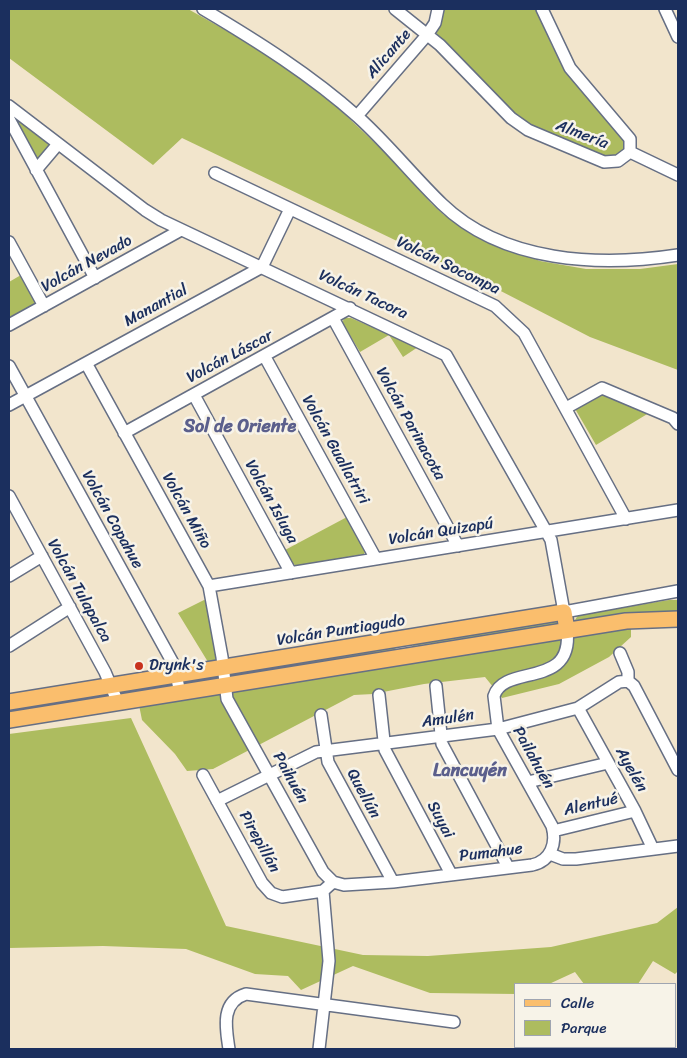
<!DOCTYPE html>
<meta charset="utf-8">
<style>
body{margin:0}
#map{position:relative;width:687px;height:1058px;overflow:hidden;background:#f2e5cc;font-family:Sriracha,sans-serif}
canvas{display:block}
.frame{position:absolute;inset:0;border:10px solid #1b2f5e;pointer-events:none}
.legend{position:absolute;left:514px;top:983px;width:162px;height:65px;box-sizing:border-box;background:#f7f3e8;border:1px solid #9fa5b1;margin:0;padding:6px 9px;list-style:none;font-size:15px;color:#1b2f5e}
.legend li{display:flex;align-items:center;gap:10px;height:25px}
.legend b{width:25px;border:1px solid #9fa5b1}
</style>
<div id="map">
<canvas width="687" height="1058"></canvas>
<div class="frame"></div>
<ul class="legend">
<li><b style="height:6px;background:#fabe6d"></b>Calle</li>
<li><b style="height:14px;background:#adbc5f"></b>Parque</li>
</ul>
</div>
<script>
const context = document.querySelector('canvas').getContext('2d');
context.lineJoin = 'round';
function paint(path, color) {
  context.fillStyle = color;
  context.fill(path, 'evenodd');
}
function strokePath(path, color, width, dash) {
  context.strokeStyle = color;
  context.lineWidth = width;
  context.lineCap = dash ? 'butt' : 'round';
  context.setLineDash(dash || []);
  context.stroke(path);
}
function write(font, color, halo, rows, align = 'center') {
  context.font = font + ' Sriracha,sans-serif';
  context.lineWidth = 5;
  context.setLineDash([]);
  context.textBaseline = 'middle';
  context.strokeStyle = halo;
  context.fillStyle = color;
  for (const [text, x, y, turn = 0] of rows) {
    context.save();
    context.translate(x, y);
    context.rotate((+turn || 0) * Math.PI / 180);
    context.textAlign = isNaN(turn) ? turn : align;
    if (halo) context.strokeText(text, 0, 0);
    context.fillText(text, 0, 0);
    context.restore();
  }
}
paint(new Path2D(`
 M9,9H188L266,53L336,106L396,163L431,203L444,215L481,239L540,261L586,269H640L678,264V370L590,337L493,287L182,138L153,165L9,58Z
 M444,9H537L552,46L562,63L625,140V150L608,159L529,125L514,113L436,36Z
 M12,115L52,144L38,162Z
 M21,275L36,304L9,320V282Z
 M345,318H351L418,347L403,357L389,335L360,352L342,322Z
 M601,392L649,413L596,445L574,407Z
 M347,517L366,550L364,554L297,566L293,564L285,550Z
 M204,600L207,601L218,660L208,662L178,613Z
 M669,600H678V614L576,623L575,620L578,615Z
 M557,620V626L413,646L414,643Z
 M631,626V637L609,657L559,684L502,698L485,677L424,684L373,694L354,695L213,769L187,771L175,754L142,720L139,705Z
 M395,646L396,651L233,677V672Z
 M131,718L226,926L363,955L428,956L551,947L657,923L678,907V971L675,974L653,961L638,984H584L575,972L549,984H516V994L430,993L353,966L301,990L288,976L255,974L186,949L103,946L9,948V734Z`), '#adbc5f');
const minor = new Path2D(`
 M203,9C257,41 311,75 358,117C388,144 413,176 442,204C503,263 600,267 678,255
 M395,9L440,45L511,118L528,130L604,162L618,161L630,152V139L570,68L542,9
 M665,9L678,37
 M9,106L145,210L161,220L446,355L551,540L564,612L678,591
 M357,116L427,35L435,23L438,9
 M9,119L95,278
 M630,152L678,175
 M36,170L58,144
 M215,173L495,306L524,333L626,519
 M9,242L44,306
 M333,318L458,546
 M9,325L181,230
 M265,357L376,559
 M86,363L209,586L222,657L227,699L323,872L333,882L344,885L393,882L532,865C551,861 557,843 552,826L498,729L494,696C504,663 574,690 567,630
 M9,366L174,665L180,693
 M194,395L291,573
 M9,405L262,267L290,209
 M566,408L602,388L673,418L678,424
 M124,433L350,308
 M9,496L105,672L118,703
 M9,576L42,556
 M209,586L678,510
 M9,646L70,607
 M620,653L628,672V681
 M628,681L634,686L678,770
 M436,686L442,744L508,867
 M379,695L385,750L451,874
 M578,708L635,811L653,849
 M321,715L328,762L393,882
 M203,775L262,883L271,893L282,897L323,891L333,882
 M528,782L608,763
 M217,801L316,752L498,729L578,708L619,682L628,681
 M553,831L635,811
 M550,854L563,859H576L678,846
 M229,1049C226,1029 220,1002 246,994L454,1022
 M319,1049L329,961L323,891`);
const major = new Path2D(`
 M9,702L564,612L567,630
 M9,720L626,621L678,619`);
strokePath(minor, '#666f84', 14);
strokePath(major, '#666f84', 18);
strokePath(minor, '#fff', 11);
strokePath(major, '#fabe6d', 15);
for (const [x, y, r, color] of [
 [139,666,5,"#c8321e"]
]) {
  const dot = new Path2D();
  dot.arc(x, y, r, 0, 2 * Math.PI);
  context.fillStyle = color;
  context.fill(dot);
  strokePath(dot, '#f7f3e8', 2);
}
write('16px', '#1b2f5e', '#f7f3e8', [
 ["Alicante",389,54,-49],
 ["Almería",582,135,21],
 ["Volcán Nevado",87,264,-29],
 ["Volcán Socompa",448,266,26],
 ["Volcán Tacora",363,295,25],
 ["Manantial",156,306,-29],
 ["Volcán Láscar",230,357,-28],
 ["Volcán Parinacota",410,424,61],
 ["Volcán Guallatriri",335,450,61],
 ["Volcán Isluga",271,502,61],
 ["Volcán Miño",186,511,61],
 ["Volcán Copahue",112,520,61],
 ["Volcán Quizapú",441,532,-9],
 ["Volcán Tulapalca",79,591,61],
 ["Volcán Puntiagudo",341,631,-9],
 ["Amulén",448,719,-8],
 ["Pailahuén",533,758,61],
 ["Ayelén",631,770,61],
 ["Paihuén",290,778,61],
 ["Quellún",363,794,62],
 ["Alentué",591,805,-13],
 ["Suyai",440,820,62],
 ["Pirepillán",259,842,61],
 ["Pumahue",491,853,-7]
]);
write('16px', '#1b2f5e', '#f7f3e8', [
 ["Drynk's",149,666]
], 'left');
write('bold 18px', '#5b5f8c', '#f7f3e8', [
 ["Sol de Oriente",240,427],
 ["Lancuyén",470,771]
]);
</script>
